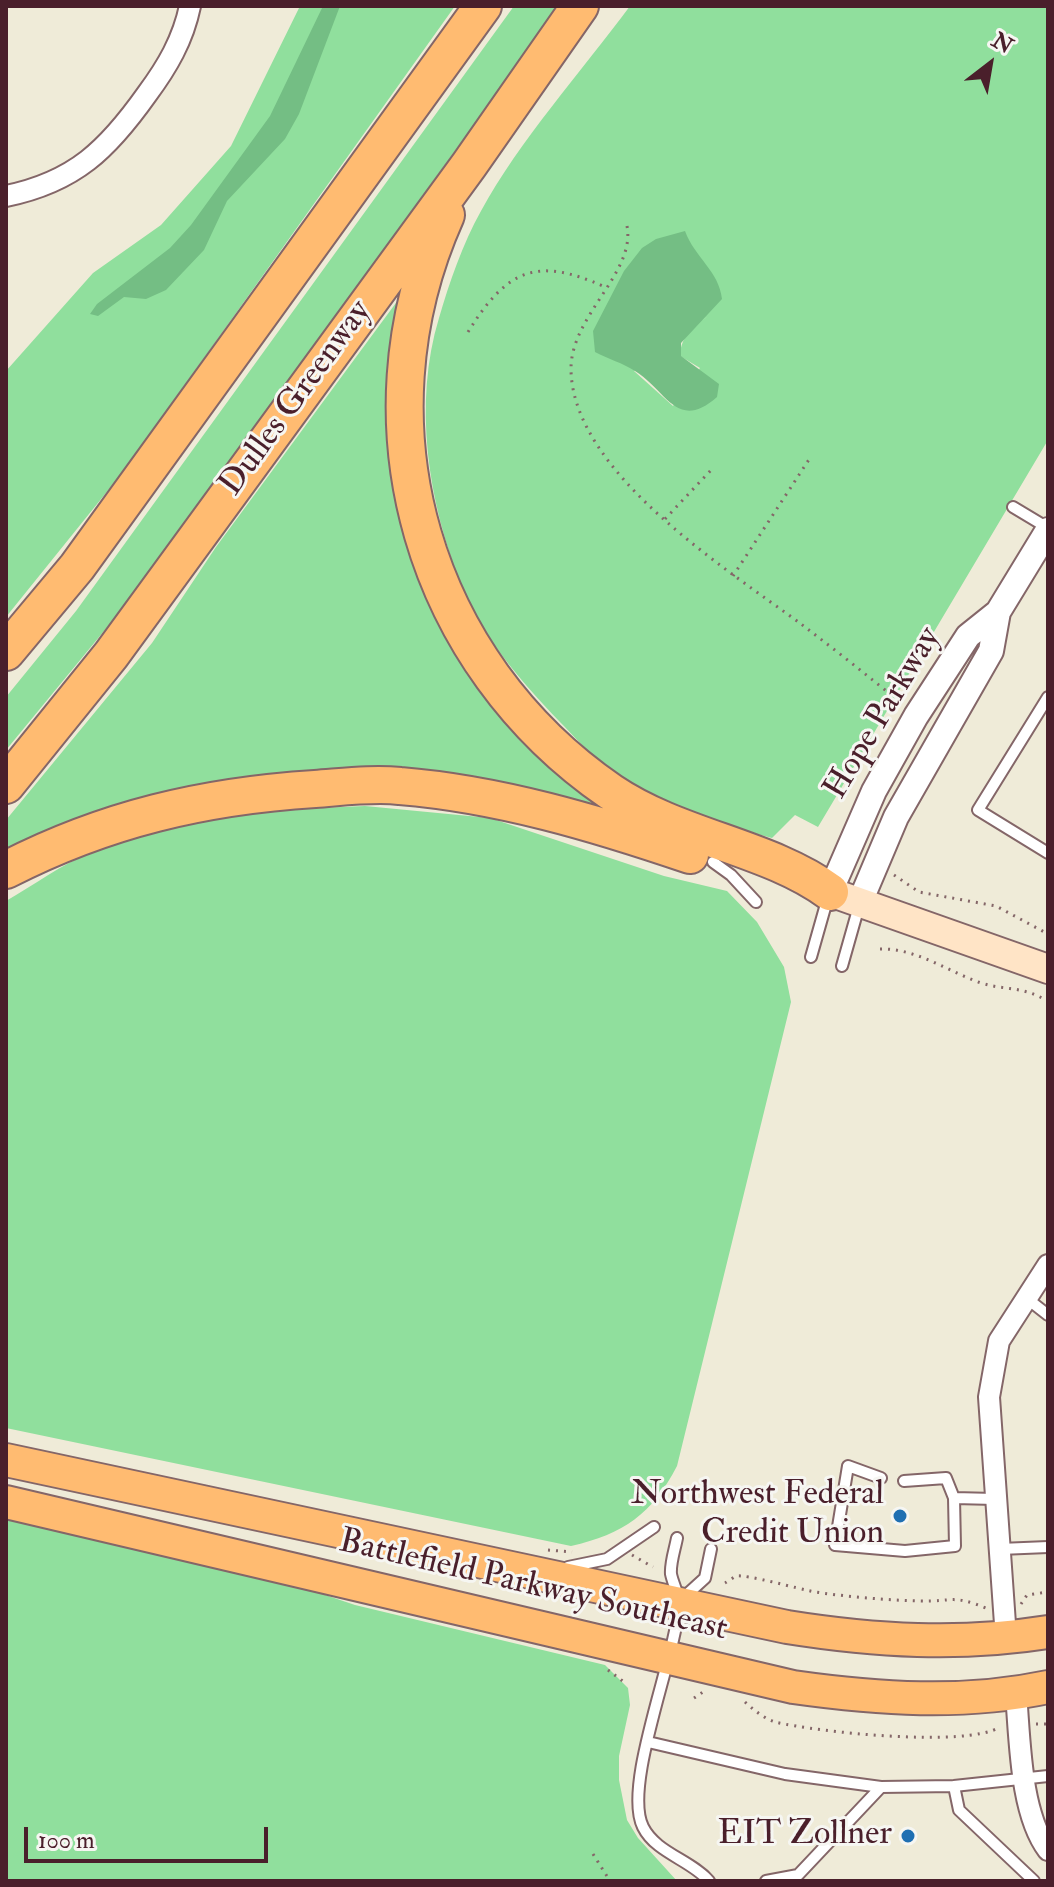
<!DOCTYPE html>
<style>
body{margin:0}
#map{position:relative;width:1054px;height:1887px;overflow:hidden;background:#efebd8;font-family:"IM FELL Double Pica",serif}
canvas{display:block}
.frame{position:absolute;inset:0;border:8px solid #4a1f2b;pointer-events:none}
.north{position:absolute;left:950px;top:24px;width:80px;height:80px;-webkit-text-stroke:6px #f6f6f2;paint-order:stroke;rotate:31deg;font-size:22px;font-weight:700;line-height:32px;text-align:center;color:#4a1f2b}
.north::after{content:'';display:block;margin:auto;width:28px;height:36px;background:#4a1f2b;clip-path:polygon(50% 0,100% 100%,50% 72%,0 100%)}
.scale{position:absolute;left:24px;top:1827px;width:244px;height:36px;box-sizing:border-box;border:4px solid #4a1f2b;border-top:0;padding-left:10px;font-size:24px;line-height:28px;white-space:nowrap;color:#4a1f2b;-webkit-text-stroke:6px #f6f6f2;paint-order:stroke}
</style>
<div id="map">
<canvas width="1054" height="1887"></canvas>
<div class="frame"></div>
<div class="north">N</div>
<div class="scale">100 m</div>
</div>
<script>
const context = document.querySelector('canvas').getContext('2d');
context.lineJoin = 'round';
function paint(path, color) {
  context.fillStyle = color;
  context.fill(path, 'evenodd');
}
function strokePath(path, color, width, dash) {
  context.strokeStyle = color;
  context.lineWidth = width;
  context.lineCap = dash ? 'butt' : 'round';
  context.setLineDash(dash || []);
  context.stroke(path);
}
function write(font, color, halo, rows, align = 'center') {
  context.font = font + ' "IM FELL Double Pica",serif';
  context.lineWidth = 6;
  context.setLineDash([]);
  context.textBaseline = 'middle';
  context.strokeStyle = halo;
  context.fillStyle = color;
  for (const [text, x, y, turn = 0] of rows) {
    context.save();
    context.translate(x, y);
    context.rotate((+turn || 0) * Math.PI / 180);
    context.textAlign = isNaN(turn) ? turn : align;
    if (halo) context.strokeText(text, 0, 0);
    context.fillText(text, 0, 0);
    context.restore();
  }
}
paint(new Path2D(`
 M300,6H455L122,473L6,617V371L93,273L161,225L231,146Z
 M514,6H560L132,597L6,750V697L76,611Z
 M630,6H1048V440L818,827L795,815L772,838C712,822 658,802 607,767C589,754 574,736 559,721C521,681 481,636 461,584C428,502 413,403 439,318C449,283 463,243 481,211C519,141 582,71 630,6ZM711,314C695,326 681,334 680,356L700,368L673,406L634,371Z
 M418,273L398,354L447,629L635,823L405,776L6,858V820L152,643L216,547Z
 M365,806L490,818L664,876L727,891L757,922L784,967L791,1002L677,1466C652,1514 624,1534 571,1546L6,1428V901C34,885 62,864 92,852C179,815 272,810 365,806Z
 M6,1513L245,1568L355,1605L605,1665L628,1688L630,1705L619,1756V1780L627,1820L638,1838L677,1881H6Z`), '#90df9d');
paint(new Path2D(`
 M323,6H340L299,114L285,139L227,201L204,250L166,290L146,299L124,297L98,316L90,314L97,304L170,248L191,225L270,116Z
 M685,231C695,258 719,271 722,299L681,343V356L719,384L717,397C677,432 667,391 635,371C623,363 608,359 595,352L593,331L624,271L642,248L656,239Z`), '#74be84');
const service = new Path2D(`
 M1013,507L1048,528
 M1048,697L978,810L1048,853
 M713,862L731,875L756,902
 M811,957L828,897
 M842,966L859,906
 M1025,1297L1048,1315
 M881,1478L848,1466L835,1545L905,1551L955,1546L954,1498L995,1499
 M904,1481L946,1478L954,1498
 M677,1538C675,1549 670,1563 671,1574C673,1584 679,1594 679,1604C677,1654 622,1785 643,1827C656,1853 691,1860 709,1881
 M1000,1549L1048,1547
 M568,1567L607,1559L654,1527
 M683,1598L705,1578L711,1549
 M648,1742L785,1774L881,1787L798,1875L766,1881
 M954,1786L959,1810L1034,1881
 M881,1787L954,1786L1048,1776`);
const minor = new Path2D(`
 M6,196C75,182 108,149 147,94C167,67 183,40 190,6
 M1006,1638L989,1397L999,1341L1048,1265
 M1016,1694C1020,1739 1020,1813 1048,1850`);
const tertiary = new Path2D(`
 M830,892L874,791L916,716L968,636L998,612L1048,530
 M860,902L896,817L991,651L998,612`);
const secondary = new Path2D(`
 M830,892L1048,969`);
const primary = new Path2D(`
 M6,1460L787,1627C875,1641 960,1646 1048,1632
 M6,1502L793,1687C878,1699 963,1705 1048,1687`);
const motorway = new Path2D(`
 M446,215C352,425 423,663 611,792C679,838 769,847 830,892
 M6,652L77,567L483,6
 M6,785L111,655L469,165L580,6
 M6,870C105,819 204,796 315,789C343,787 373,783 400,786C499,794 596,823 690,855`);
strokePath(service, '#846668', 14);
strokePath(minor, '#846668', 24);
strokePath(tertiary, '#846668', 28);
strokePath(secondary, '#846668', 32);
strokePath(primary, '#846668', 36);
strokePath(motorway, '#846668', 40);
strokePath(new Path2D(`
 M627,226C636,273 570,316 571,370C573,473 727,569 801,624C834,649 868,676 901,703
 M468,332C507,269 537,256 605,287
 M665,519L712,469
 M733,576L810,458
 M894,875L919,892L996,906L1048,934
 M880,949C916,948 947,971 981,983C1007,991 1019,985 1048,1001
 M548,1550L572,1552
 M632,1555L653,1567
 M725,1583C727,1582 734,1577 736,1576C746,1574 799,1589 815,1592C850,1597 885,1600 920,1601C954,1602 951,1594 986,1608
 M1021,1604L1027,1595L1048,1592
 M608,1670L624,1682
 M694,1698L706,1690
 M745,1702C754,1710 763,1718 775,1722C817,1732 966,1748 1000,1727
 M1036,1724H1048
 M593,1854L610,1881`), '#846668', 3, [2, 6]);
strokePath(service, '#fff', 10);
strokePath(minor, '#fff', 20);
strokePath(tertiary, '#fff', 24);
strokePath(secondary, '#ffe4c6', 28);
strokePath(primary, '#ffbb71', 32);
strokePath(motorway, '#ffbb71', 36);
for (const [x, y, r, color] of [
 [900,1516,8,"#1f6fb2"],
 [908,1836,8,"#1f6fb2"]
]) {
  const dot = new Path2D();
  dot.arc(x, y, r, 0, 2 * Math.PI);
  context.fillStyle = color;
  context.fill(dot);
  strokePath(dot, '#f6f6f2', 3);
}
write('34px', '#4a1f2b', '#f6f6f2', [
 ["Dulles Greenway",297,399,-54],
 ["Hope Parkway",884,714,-59],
 ["Battlefield Parkway Southeast",533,1587,13]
]);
write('34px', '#4a1f2b', '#f6f6f2', [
 ["Northwest Federal",884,1496],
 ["Credit Union",884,1535],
 ["EIT Zollner",892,1836]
], 'right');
</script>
